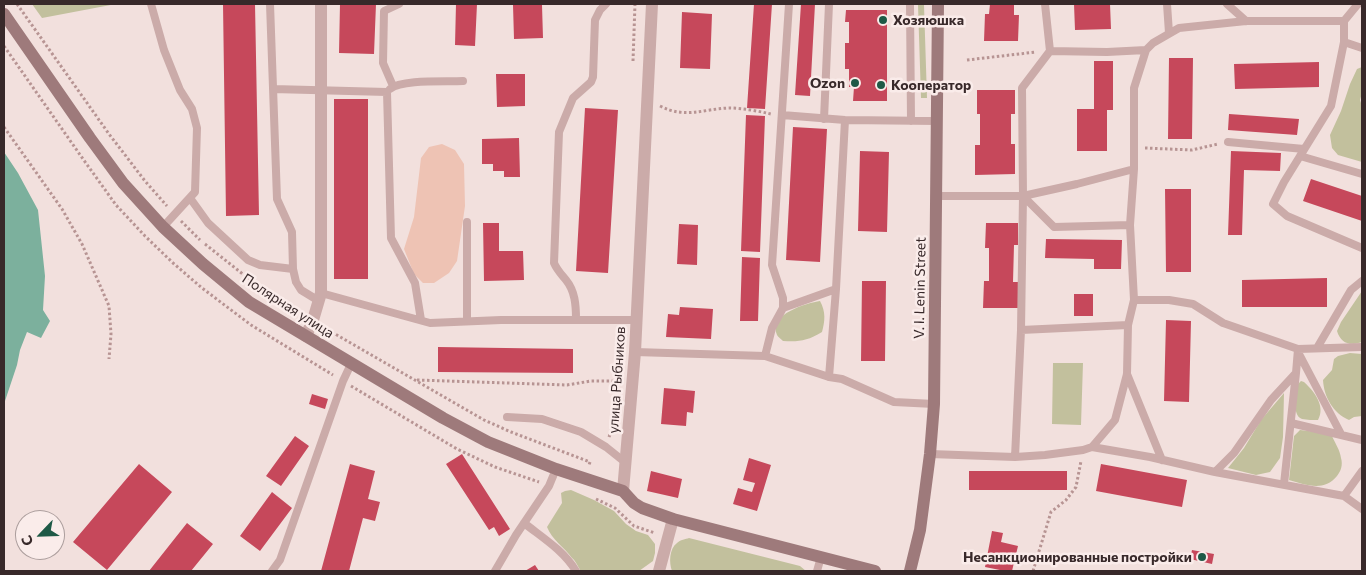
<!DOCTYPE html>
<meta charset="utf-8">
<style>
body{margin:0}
#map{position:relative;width:1366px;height:575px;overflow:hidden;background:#f2e0dd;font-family:Commissioner,sans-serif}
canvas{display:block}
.frame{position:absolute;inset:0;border:5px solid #38292a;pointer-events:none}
.north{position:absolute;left:15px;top:510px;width:50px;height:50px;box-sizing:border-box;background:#faecea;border:1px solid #ac9e9d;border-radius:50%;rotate:246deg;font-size:14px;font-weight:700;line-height:20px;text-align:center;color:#38292a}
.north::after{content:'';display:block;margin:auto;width:18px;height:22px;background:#1e5946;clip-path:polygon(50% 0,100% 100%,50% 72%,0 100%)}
</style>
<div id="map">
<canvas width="1366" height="575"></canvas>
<div class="frame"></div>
<div class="north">С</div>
</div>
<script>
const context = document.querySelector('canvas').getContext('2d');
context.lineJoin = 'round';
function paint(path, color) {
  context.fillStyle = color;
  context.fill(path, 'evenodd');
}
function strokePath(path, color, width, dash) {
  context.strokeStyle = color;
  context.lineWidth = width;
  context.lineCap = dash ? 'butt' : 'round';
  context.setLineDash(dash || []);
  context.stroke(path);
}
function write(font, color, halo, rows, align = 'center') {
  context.font = font + ' Commissioner,sans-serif';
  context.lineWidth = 5;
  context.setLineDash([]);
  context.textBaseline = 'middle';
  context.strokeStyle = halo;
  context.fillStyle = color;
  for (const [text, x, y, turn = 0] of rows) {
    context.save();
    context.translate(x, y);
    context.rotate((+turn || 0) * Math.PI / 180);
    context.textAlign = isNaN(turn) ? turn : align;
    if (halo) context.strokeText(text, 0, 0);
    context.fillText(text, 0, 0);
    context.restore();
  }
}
paint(new Path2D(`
 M32,4H116L42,18Z
 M918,5H924L927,98H921Z
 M1362,67V93L1360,100L1362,106V162L1338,155L1332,148L1330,135L1341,111L1350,84L1357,69Z
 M1362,291V342C1350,346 1341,344 1337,331L1341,322Z
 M820,301C826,312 825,321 822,332C807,341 799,342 783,341C781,339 778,337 777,335C768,314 807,303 820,301Z
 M1350,353L1362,354V416L1354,417L1349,420C1333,413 1324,397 1323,380L1332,370L1334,359L1338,356Z
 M1053,363H1083L1081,425L1052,424Z
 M1301,381L1304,382C1314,391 1326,406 1318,420C1313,420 1307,420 1302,419C1291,415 1297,393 1298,384Z
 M1284,393L1283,437L1280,458L1270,472L1256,475L1228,468L1244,448L1261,420Z
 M1300,430L1317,432L1332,436C1335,443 1340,450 1341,458C1343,465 1341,471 1337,476C1324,492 1306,485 1289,480L1294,436Z
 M571,490L594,500L614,511L626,524L636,531L648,535L655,544V553L653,561L639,571H581C578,567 576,561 572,558C564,547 552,540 547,527L562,503L561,493L565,491Z
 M689,538L800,566L806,571H672C669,563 669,549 677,543C680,540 686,539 689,538Z`), '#c2c09d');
paint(new Path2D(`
 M442,144L455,150L464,164L465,206L457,261L449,273L434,283H423L414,274L404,249L414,217L421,158L429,147Z`), '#eec3b4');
paint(new Path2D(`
 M4,152L18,173L38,210L45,276L43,310L50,321L41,338L27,332L20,350L17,365L4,404Z`), '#7cb09d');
paint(new Path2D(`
 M223,4H255L259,215L226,216Z
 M340,4H376L374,54L339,53Z
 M456,4H477L475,46L455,45Z
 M754,4H772L765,109L747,108Z
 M801,4H815L810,96L795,95Z
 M990,4H1014V15H1019L1018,41H984L985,14H989Z
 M1074,4H1110L1111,29L1075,30Z
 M513,5H542L543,38L514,39Z
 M846,10H887V101H853L854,87H849V69H845V43H849V22H845Z
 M682,12L712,14L710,69L680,68Z
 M1169,58H1193L1192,139H1168Z
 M1094,61H1113V110H1107V151H1077V109H1094Z
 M1319,62V87L1235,89L1234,64Z
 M496,74H525V106L497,107Z
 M977,90H1015V114H1011V144H1015V174L975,175V145H980V114H977Z
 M334,99H368V279H334Z
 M585,108L618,110L608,273L576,271Z
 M1229,114L1299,119L1297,135L1228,130Z
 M746,115L765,116L760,252L741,251Z
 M793,127L827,129L820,262L786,260Z
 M519,138L520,177H504V171H493V164H482V139Z
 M860,151L889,152L887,232L858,231Z
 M1231,151L1281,153L1280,171L1244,170L1242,235H1228Z
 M1311,179L1362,196V221L1303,201Z
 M1165,189H1191V272H1166Z
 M483,223H499V251H523L524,280L484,281Z
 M986,223H1018V245H1014L1013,282H1018V308H983L984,281H989V248H985Z
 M679,224L698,225L697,265L677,264Z
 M1046,239L1122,240L1121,269H1094V259L1045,258Z
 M742,257L760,258L758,321H740Z
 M1327,278V307H1242V280Z
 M862,281H886L885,361H861Z
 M1074,294H1093V316H1074Z
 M680,307L713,309L711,339L666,337L668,314L679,315Z
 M1166,320L1191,321L1189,402L1164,401Z
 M438,347L573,349V373L438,372Z
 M664,388L695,391L693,413L687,412L686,426L661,424Z
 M312,394L328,399L325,409L309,404Z
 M295,436L309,446L281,486L266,476Z
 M462,454L510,529L499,536L494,527L489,530L446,464Z
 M749,458L771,465L757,511L733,504L738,488L752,492L755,483L743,480Z
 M139,464L172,492L107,570L73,542Z
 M350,464L375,471L368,499L380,502L375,521L363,518L349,571H321Z
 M1101,464L1187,480L1182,507L1096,491Z
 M651,471L682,479L678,498L647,491Z
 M969,471H1067V490H969Z
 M272,492L292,508L260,551L240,536Z
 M187,523L213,544L191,571H149Z
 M992,531L1003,533L1001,542L1018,546L1012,571H1005L985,567Z
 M1192,550L1214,554L1212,564L1190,559Z
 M535,565L539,571H525Z`), '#c6485b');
strokePath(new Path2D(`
 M17,4L109,134L145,181L167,206
 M4,46L83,159L116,205L145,236L173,263L202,288L251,325L333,375
 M967,60L1036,52
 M633,61L635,4
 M660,106C686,119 702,109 729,108C742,108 758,111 771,114
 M4,127L62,209L82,244L109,306L111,334L109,359
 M1145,148L1192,150L1218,144
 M181,221L200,240
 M205,244L254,283L301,313
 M323,327L484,420L511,432L590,462L589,465
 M417,380L567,385L591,381H616
 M351,386L457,449L495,467L539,482
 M609,437L611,432L619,331
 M596,499L615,508L634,526L655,533
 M1033,571L1051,512L1066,500L1076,487L1081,461`), '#b79493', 3, [2.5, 2.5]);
strokePath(new Path2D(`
 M151,4L164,50L180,90L192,109L197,128L195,192L163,227
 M270,4L277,199L292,232L293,269L296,282L301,290L319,301
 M910,4L911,121
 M1167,4L1169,33
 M1227,4L1246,21
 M1344,21L1358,4
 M1344,42L1362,48
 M1050,51L1107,52L1146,50
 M393,86L383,63L384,11L399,4
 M273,89L387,92L391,238L415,283L421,320
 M390,89C402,79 446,82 463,81
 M782,115L845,120L937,121
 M824,119L829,4
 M1228,142L1304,149
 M1300,156L1362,174
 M936,196H1023L1077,184L1134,169V88L1146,50L1153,43L1179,28L1246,21H1344V42L1331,106L1284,182L1273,204L1287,216L1362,248
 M1023,196L1054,227L1130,225
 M190,198L208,223L248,260L260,265L293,269
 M836,289L845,120
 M321,293L430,323L501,320H637
 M1134,300H1169L1193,304L1223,323L1298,349L1362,347
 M783,308L836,289L829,377
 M576,319C576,305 575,291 566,280C561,274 557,270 554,263L559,132L573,98L591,82L593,77L595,20L600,10L606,4
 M467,321V222
 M1021,330L1128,325
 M1317,348L1351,290L1362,281
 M635,352L765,356L772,328L783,308V298L772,265L789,4
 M1298,352L1341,434
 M765,356L829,377L842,379L894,402L934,404
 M1127,374L1162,460
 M507,417L542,419L581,432L606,447L626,463
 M1291,423L1362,440
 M1092,447L1150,457L1215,472L1344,496L1362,471
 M930,454L1015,457L1045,455L1083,450L1092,447L1115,420L1127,374L1128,325L1134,300L1130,225L1134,169
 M1015,457L1021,330L1023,196L1022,88L1050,51L1045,4
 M1215,472L1234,453L1271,400L1296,373L1298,349
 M1284,484L1296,373
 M1344,496L1362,509
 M524,523C543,538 563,550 576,571
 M272,571L280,560L343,381L351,364
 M495,571L516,535L549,486L556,469
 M817,571L821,557`), '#cbaba9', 8);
strokePath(new Path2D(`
 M306,336L313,320L321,293V4
 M623,491L635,352L652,4
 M659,571L673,519`), '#cbaba9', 12);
strokePath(new Path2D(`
 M4,14L90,138L123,183L163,227L203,264L249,302L443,418L488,442L556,469L623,491L634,503L642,508L673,519L875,571
 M910,571L920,530L930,454L934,404L938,4`), '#9e7a7b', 12);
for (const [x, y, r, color] of [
 [883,20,5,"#1e5946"],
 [855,83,5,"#1e5946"],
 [881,85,5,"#1e5946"],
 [1202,557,5,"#1e5946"]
]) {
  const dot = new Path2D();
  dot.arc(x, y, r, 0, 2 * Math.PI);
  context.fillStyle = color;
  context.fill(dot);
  strokePath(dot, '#faecea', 2);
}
write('bold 14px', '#38292a', '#faecea', [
 ["Хозяюшка",893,20],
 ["Ozon",845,83,"right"],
 ["Кооператор",891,85],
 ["Несанкционированные постройки",1192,557,"right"]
], 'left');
write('14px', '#38292a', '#faecea', [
 ["V. I. Lenin Street",920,288,-89],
 ["Полярная улица",288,306,33],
 ["улица Рыбников",617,380,-86]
]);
</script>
